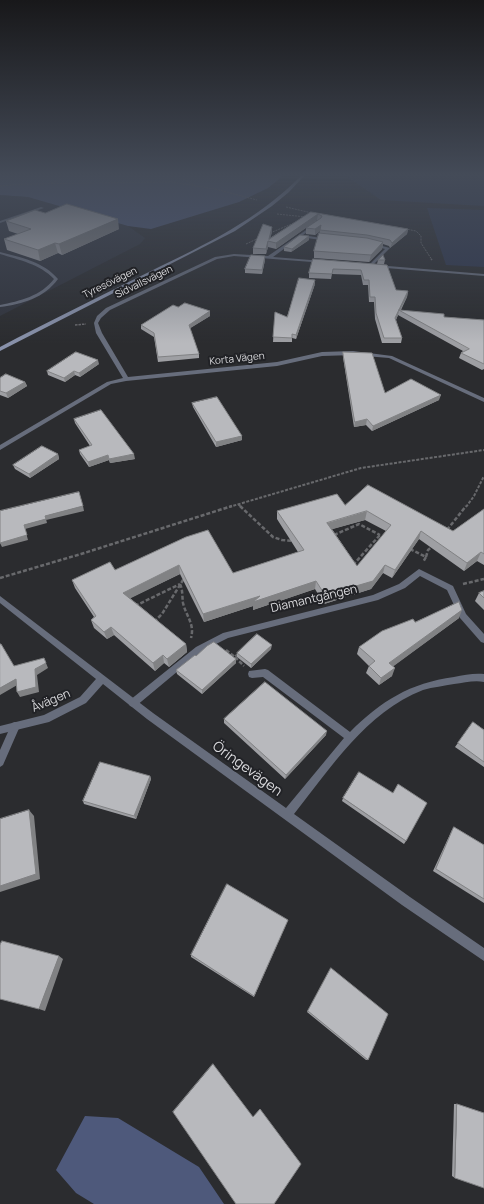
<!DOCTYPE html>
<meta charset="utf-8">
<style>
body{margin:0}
canvas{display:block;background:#2b2c2f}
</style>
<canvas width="484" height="1204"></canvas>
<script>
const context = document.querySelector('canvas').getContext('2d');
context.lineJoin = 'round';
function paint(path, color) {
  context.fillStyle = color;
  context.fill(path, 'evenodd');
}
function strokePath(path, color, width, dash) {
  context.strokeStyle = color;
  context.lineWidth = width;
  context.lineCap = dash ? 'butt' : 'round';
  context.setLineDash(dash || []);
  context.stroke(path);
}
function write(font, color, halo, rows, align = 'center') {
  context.font = font + ' Manrope,sans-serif';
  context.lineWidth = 4;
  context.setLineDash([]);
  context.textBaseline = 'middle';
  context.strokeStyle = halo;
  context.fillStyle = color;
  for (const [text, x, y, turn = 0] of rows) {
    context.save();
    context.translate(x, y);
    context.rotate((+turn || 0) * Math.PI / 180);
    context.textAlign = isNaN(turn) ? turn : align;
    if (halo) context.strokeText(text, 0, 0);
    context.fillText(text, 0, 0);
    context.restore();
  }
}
paint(new Path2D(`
 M0,195L28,197L128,226L145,238L140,244L0,316Z`), '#31343d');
paint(new Path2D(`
 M345,175H484V206L381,200Z
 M427,208L484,210V267L446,265Z`), '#2e364d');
paint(new Path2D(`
 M0,175H284L268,188L239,202L151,229L128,226L28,197L0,195Z
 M85,1116L118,1118L199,1167L224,1204H94L76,1193L56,1170Z`), '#4e597b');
strokePath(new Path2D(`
 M175,175L195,185
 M51,183L71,175
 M0,186L22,184L172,182L215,189L257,200
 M286,207L312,213
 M277,214L306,217
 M396,227L416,231L421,236V243L432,260
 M270,233L294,223
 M246,244L259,238`), '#68696c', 1, [2, 1]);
strokePath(new Path2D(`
 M431,259L432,260
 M75,325L86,324`), '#68696c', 1.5, [2.5, 1]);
strokePath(new Path2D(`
 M238,504L241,507
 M229,507L361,468L484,450
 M466,507L474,496L484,476`), '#68696c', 2, [3, 1.5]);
strokePath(new Path2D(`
 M240,506L273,537L282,540L294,541
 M447,530L466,506
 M334,535L359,524L380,535
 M410,549L426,557L423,562
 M426,557L428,550L433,546
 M353,565L380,535
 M0,578L81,554L232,506
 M180,584C183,590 182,597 183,603C186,616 195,624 191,638
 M463,584L484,579
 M135,606L180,584
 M154,622L162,614L183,580V577
 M226,650L235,657L238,654
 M235,657L244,666`), '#68696c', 2.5, [4, 2]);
paint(new Path2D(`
 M41,207L44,208L0,223V221Z
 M0,252C20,257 44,262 58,279C44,298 23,304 0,307V305C20,301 41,296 54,279C40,264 19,260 0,254Z
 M419,569L453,586L466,614L484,634V643L481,642L460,618L447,590L420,576L405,588L378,600L228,638L202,651L136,706L133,707L130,706L128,703L130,700L196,647L223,633L373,595L399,584Z
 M15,722L18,723L20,726L3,765L0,767V750L12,723Z`), '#676d7c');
paint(new Path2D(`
 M315,224L316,226L303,235L327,239L328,241L300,237L273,257L323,261H325V263L234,256L217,259L110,310L101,318L98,323L102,333L128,377L277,362L322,352L353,351L392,356L484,398V402L389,358L353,355L322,356L277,366L126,381L111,384L0,450V445L107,382L123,378L96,333L94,323L97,316L106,308L215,257L234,254L268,256Z
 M371,243L390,248L371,267H369V265L385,249L371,245Z
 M376,265L484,274V276L374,267V265Z
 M0,596L153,713L286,808L344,738L263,677L252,678L249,677L248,674L249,671L265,669L268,670L350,732C381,701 410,683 454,677C464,675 474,673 484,674V682C474,680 464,683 454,684C444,686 433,687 423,690C366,712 331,768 294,814L410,897L484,948V961L402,905L147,719L103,684L86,703L49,722L0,734V726L44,715L80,697L96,679L0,603Z`), '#676d7c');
paint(new Path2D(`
 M302,175H305L289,192L272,206L235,231L0,351V347L17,338C62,315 106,293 151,271C208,243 256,221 302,175Z`), '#8891aa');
paint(new Path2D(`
 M311,212L408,229L407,234L390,248L389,246L383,244L382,249L369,262L314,258V251L320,231L315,235L306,234V228L318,220H317L276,249L268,247L266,254H253V248L272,232L270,238Z
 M45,213L119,229L62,255L58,253L40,261L7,250L4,239L18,234L9,231L6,221Z
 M309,240L291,252L284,251V247Z
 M265,256V260L262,274L245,273V269Z
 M313,259L387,265L396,290L408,291L407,297L401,310L444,317L484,320V369L482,370L459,358L461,353L463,351L398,315L396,320L402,338L401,343H382L375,319L374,302H369L368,285H363L361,275L332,274L331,279L309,278V273Z
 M378,260H385L384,264H377Z
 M315,284L296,339L292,338V342H273L275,312L287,317Z
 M210,316L190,328L199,354V358L158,362L154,337L141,329V325Z
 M343,352L385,393L439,400L372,431L366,425L354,427L343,357Z
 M99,364L80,377L75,375L65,382L48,375L47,371Z
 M0,378L25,382L27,386L8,398L0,395Z
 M192,403L242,440L216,447L193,407Z
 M74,419L135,459L110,463L109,460L89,467L80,454L79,450L90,446L75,423Z
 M58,454L59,459L30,478L15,469L13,465Z
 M345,505L453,531L484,509V565L477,561L464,571L419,539L392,578L383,573L371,589L324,604L315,589L253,610V606L204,622L180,574L130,598L186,644L187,652L169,667L164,663L155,671L114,635L107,639L94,628L91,620L94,617L75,588L72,580L115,570L186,537L233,573L298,552L277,519V511ZM365,520L386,531L357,566L332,529Z
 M484,591V610L475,601L479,593Z
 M459,618L393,666L392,676L379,685L366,673L369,666L357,654L359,647L415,622Z
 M271,649L251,668L237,657V653Z
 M196,656L236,663L202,694L177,674L176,670Z
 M224,719L326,735L285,779L224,723Z
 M473,722L484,730V767L455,747Z
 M150,776L151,779L136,819L84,804L83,801Z
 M343,798L406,841L404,844L342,801Z
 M454,827L484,845V903L433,871L452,830Z
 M288,920L254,997L191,957V955Z
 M331,968L368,1060H366L307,1012Z
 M454,1104H457L455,1178L452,1176Z`), '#9e9fa3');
paint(new Path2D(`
 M318,214L317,220L276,249V243Z
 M118,219L119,229L62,255L59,244Z
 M321,225L320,231L315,235V229Z
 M272,227V232L269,242V239Z
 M408,229L407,234L390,248L392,243Z
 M309,236V240L291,252L292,249Z
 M268,241V247L266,254V249Z
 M383,242L382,249L369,262L371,255Z
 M55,243L58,253L40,261L38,250Z
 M265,256V260L262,274V270Z
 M315,280V284L296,339V335Z
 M408,291L407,297L400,310H399L398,315L394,324L395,318Z
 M210,311V316L189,329V325Z
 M98,360L99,364L80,377L79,373Z
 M74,371L75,375L65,382L64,378Z
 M25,382L27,386L8,398L6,393Z
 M441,395L439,400L372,431L373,426Z
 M367,419L366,425L354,427L355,422Z
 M242,436V440L216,447V442Z
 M58,454L59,459L30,478L29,474Z
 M134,454L135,459L110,463L109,459Z
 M108,455L109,460L89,467L88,462Z
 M83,506L84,511L46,520L45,516Z
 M367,511L365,520L326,531L327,523Z
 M46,519L47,523L25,529L28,540L2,547L0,543L24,525Z
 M421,531L419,539L392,578L395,570Z
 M481,552L477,561L464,571L467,563Z
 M179,565L180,574L125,601L123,593Z
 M385,565L383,573L371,589L324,604L325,595Z
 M316,581L315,589L253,610V606L204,622L203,614L260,596Z
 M462,610L459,618L387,671L389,663Z
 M111,627L114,635L107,639L104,632Z
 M186,644L187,652L169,667L167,659Z
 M272,645L271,649L251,668V664Z
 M163,655L164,663L155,671L153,663Z
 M44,658L48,668L37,675L39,692L20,697L17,692L35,669Z
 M236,659V663L202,694V690Z
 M395,668L392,676L379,685L381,678Z
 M16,679L19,684L0,695V688Z
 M327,731L326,735L285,779L286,775Z
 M150,776L151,779L136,819L134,816Z
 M29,810L34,816L40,879L0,892V886Z
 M59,956L63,959L45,1011L39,1009Z`), '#818284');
const building = new Path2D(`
 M67,204L118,219L59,244L55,243L38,250L4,239L31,229L6,221L35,210L45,213Z
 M311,212L408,229L392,243L390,240L367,235L320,230L321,225L315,229L306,228L321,218L322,216L318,214L276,243L268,241L266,249L253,248L263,224L272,227L269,239Z
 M319,233L367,238L383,242L371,255L314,251Z
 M300,235L309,236L292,249L284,247Z
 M251,255L265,256L262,270L245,269Z
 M383,255L385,260H378Z
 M313,259L387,265L396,290L408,291L395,318L402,338H384L376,313L375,297H370L369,280H364L361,270L333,269L332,274L309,273Z
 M299,278L315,280L296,335L292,334V338L273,337L275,312L287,317Z
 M185,303L210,311L189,325L199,354L158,357L154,333L141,325L173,305L178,307Z
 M399,310L444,314V317L484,320V364L461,353L469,349Z
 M76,352L98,360L79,373L74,371L64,378L47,371Z
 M343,352L372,353L385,393L411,379L441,395L373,426L367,419L355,422Z
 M6,374L25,382L6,393L0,391V378Z
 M217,397L242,436L216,442L192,403Z
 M101,410L134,454L109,459L108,455L88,462L79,450L92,445L74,419Z
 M42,446L58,454L29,474L13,465Z
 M368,485L453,531L484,509V554L481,552L467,563L421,531L395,570L385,565L373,581L325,595L316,581L253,602L260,596L203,614L179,565L123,593L186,644L167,659L163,655L153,663L111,627L104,632L91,620L96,616L72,580L110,562L115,570L186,537L208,530L233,573L304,550L277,511L337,494L345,505ZM367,511L391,525L357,566L327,523Z
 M79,492L83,506L45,516L46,519L24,525L27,535L0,543V511Z
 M484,591V598L479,593Z
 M459,602L462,610L389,663L395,668L381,678L369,666L375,661L359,647L382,631L413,619L415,622Z
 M257,634L272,645L251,664L237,653Z
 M214,642L236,659L202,690L176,670L195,655L196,656L207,646Z
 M0,644H1L14,666L44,658L46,663L35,669L36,687L17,692L16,679L0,688Z
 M265,682L327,731L286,775L224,719Z
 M473,722L484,730V762L458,743Z
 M100,762L150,776L134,816L83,801Z
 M359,772L393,793L398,784L427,803L406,841L343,798Z
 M29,810L36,874L0,886V819Z
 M454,827L484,845V899L436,869Z
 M227,884L288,920L254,996L191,955Z
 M2,941L59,956L39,1009L0,999V945Z
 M331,968L388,1014L368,1060L308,1011Z
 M213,1064L253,1117L260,1109L301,1164L274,1204H236L173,1112Z
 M457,1104L484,1113V1188L455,1178Z`);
paint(building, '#b8b9bd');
strokePath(building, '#818284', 1);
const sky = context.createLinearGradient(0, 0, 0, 343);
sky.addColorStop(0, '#18181a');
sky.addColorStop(0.51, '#444b58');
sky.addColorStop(1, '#444b5800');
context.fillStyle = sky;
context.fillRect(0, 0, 484, 343);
write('10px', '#d9d9dc', '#212226', [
 ["Sidvallsvägen",144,282,-26],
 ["Tyresövägen",110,283,-26],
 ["Korta Vägen",237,359,-6]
]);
write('12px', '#d9d9dc', '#212226', [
 ["Diamantgången",314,599,-13],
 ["Åvägen",51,701,-23]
]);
write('14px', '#d9d9dc', '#212226', [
 ["Öringevägen",247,769,36]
]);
</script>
